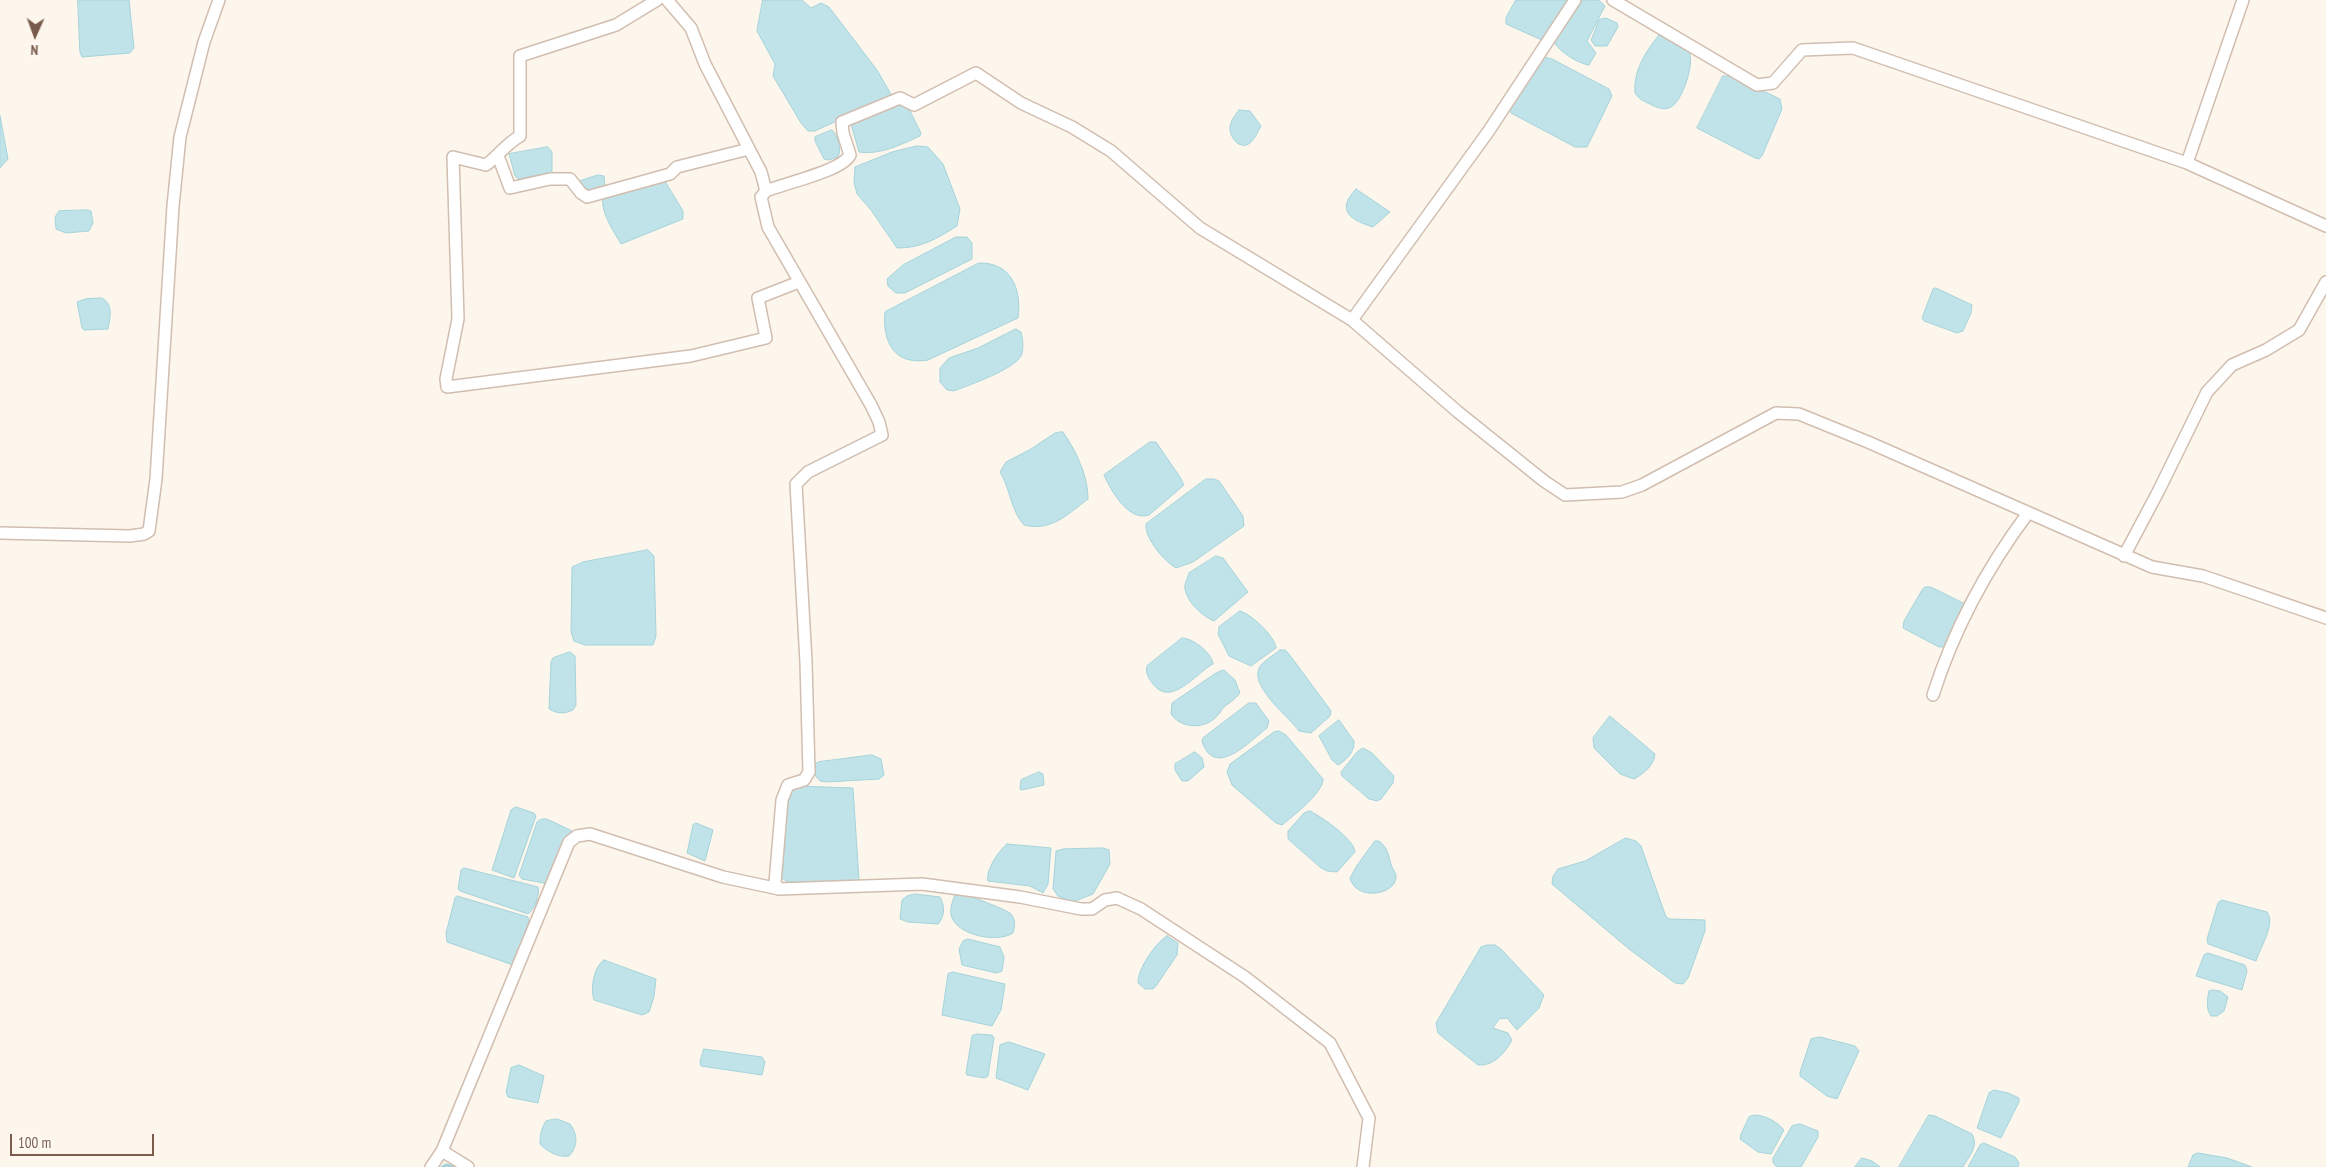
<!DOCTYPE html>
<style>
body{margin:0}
#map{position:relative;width:2326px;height:1167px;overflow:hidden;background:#fdf6ec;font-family:"PT Sans Narrow",sans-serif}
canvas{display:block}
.north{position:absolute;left:10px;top:10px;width:50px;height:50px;-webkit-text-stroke:4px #fffaf3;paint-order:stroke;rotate:182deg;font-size:14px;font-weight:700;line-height:20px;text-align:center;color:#7a5c4d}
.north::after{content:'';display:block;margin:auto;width:18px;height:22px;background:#7a5c4d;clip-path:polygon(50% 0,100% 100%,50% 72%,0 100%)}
.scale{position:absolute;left:10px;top:1134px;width:144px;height:22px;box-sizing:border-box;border:2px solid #7a5c4d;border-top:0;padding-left:6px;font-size:15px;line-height:18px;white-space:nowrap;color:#7a5c4d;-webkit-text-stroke:4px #fffaf3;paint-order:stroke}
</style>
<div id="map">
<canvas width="2326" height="1167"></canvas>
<div class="north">N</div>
<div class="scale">100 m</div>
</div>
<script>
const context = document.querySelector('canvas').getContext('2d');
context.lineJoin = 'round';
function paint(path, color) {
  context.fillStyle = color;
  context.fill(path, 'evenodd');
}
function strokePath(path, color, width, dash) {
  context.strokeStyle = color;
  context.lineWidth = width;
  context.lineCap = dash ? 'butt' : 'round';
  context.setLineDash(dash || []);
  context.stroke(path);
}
const water = new Path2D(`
 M78,0H129L134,48L130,53L82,57L80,52Z
 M763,0H802L811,8L821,3L829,7L877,70L892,96L815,131H808L801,123L773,76L775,64L757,31Z
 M1516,0H1572L1544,41L1506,24V18Z
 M1579,0H1599L1605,6L1587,41L1596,53L1589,65C1579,64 1558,51 1554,42Z
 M1606,18L1617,23L1618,27L1607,46H1595L1591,40L1599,20Z
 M1659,35C1668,39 1684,42 1689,52C1695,63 1682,104 1669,108C1663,110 1655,107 1650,104C1643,101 1639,99 1635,93C1633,71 1646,51 1659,35Z
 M1544,57L1552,59L1609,89L1612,96L1587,147H1575L1511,113L1509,109Z
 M1723,76H1732L1780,99L1782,109L1762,156L1759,159L1755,158L1697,128Z
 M896,102L907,105L921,133L920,136C900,145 881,155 859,152L851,124Z
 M1239,110L1250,111L1261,126C1258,131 1255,139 1250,143C1240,151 1229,137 1230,127C1231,120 1235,115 1239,110Z
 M0,116L8,159L0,168Z
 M832,130C838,136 842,149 838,157L829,160L824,159L815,141V137Z
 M917,146L928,147L943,164L960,209L957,226C936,239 922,248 897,248L871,210L857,194L854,182L855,167L892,152Z
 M548,147L552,152V172L519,179L515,176L509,154Z
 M598,175L604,176L605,188L589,193L579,185L580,181Z
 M663,178L683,211V219L621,244C613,230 600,212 603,196Z
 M1356,189L1390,212L1373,227C1351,220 1335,211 1356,189Z
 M88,210L91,211L93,223L89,231L66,233L56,229L55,217L59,211Z
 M956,237H967L972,243V259L905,293H896L888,286L887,279L903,265Z
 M979,263C1011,262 1022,289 1018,318L928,360C894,366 882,341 885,312Z
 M1936,288L1972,305L1971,313L1963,331L1957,333L1924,321L1922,318L1933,289Z
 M102,298C114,305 110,317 108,329L84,330L82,328L77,302L85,299Z
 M1016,329L1021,332C1023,339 1024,350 1021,356C1013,370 969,385 954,391L947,390L940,382V368L949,358L978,348Z
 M1063,432C1076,451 1088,475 1088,499C1068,514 1051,532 1024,525C1011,511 1010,488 1000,472L1006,462L1031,449L1055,433Z
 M1150,442H1156L1180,477L1184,485L1149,515C1129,522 1111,491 1104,475Z
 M1206,479H1214L1219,481L1243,516L1244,526L1193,562L1176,568C1165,562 1144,538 1146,524Z
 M648,550L654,556L656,636L653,645H585L574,641L571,632L572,567L583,562Z
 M1216,556L1223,558L1248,592L1214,621C1202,616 1187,602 1185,589C1184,584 1188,577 1189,573Z
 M1925,587H1931L1965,604L1946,647H1939L1903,628L1904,621L1922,590Z
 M1240,611C1251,614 1275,636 1276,648L1251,666L1229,656L1218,634L1219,627Z
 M1182,638C1193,638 1212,653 1213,664C1196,673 1171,708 1153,684C1149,679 1145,673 1147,666Z
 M1280,650H1285L1289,654L1331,711L1330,716L1311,733L1299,731C1290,718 1250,687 1259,668C1263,661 1274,655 1280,650Z
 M570,652L575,656L576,705L573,710C564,714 558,714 549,709L551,662L553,658Z
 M1224,670L1235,680L1240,693C1235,700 1228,703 1222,709C1221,711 1220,713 1218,715C1206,730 1181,729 1171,714L1172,703L1216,673Z
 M1249,703H1256L1269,721L1267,728C1250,741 1214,780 1202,741L1203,738Z
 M1610,716L1655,754C1654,766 1643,774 1634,779L1620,774L1594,748L1593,738Z
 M1339,720L1354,741C1355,751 1347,760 1338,765L1332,760L1319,736Z
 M1279,731L1286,735L1323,779C1324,792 1292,817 1282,825L1276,823L1232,785L1227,772L1230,764L1274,732Z
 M1363,748L1372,753L1394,776L1393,783L1381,799L1377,801L1369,799L1342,776L1341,772L1357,752Z
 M1195,752L1202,758L1204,767L1188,781H1182L1175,770V764Z
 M872,755L881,759L884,775L879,779L827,782L820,781L814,774L815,764L818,762Z
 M1039,772L1043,774L1044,785L1022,790L1020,789L1021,780Z
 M796,786L853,788L859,880L852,882H788L780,877L788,791Z
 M516,807L534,813L536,816L514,878L492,870L511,810Z
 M1310,811C1322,817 1354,839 1355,852L1337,872L1327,871L1321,868L1288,839V831L1304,813Z
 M542,819H547L572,831L549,884L522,879L519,875L537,822Z
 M696,823L713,830L705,861L687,853L693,825Z
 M1626,838L1636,841L1641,846L1666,917L1670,919L1705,920V931L1688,978L1683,984L1675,983L1629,949L1552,884L1553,876L1558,869L1585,861Z
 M1375,841H1379C1388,848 1388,854 1391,864C1392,868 1395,872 1396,875C1398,895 1356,902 1350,878L1356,867Z
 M1007,844L1051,848L1048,884L1043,893L1030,886L988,881C985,871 999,850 1007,844Z
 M1103,848L1109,850L1110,864L1093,894L1073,902L1058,896L1053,889L1056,851L1063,849Z
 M464,868L538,887C540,895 535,909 528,914L460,891L458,889L461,870Z
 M915,894L940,897C945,905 945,917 938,924L908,922L900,919L902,900L907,896Z
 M960,894C966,894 1008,910 1011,914C1016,920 1015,927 1013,933C998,943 960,936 952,918C949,911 952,902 955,895Z
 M457,896L528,917L529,921L513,965L447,942L446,933L455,898Z
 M2222,900L2267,912C2276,924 2260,948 2256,961L2208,944L2207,939L2218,903Z
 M1167,936L1178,943L1177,955L1156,986L1153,989H1145L1138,983C1137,970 1156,942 1167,936Z
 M968,939L1000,947L1004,957L1002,971L996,973L962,965L959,949L963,941Z
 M1487,945H1495L1501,949L1544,995L1539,1008L1517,1030L1507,1018L1499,1019L1493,1028L1508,1033L1512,1040C1505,1053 1494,1066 1478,1065L1444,1038L1438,1033L1436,1023L1481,947Z
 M2208,953L2245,965L2247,971L2242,990L2196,976L2204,955Z
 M604,960L656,979L654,997L649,1012L642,1015L594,1000C590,988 594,966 604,960Z
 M953,972L1005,984L1001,1010L992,1026L942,1015L948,974Z
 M2212,990L2220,991L2228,997L2224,1011L2217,1016H2211C2206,1010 2207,999 2209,991Z
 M977,1034L992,1035L994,1038L988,1076L984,1078L967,1075L966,1073L972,1036Z
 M1820,1037L1855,1046L1859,1051L1837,1099L1827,1096L1800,1076V1072L1811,1039Z
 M1009,1042L1045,1054L1028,1090L996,1078L1000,1045Z
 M704,1049L762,1057L765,1062L762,1075L701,1066L700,1062Z
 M519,1065L544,1076L538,1103L508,1097L506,1092L511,1068Z
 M1994,1090L2008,1093L2019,1098V1102L2001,1138L1977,1128L1989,1093Z
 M1754,1115C1766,1115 1777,1122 1784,1130L1771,1154L1758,1152L1740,1139L1741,1134L1749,1117Z
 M1929,1115L1935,1116L1972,1134C1979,1147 1969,1156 1963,1167H1899Z
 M557,1119L570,1124C578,1134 578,1147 569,1156C559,1158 546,1151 540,1144C540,1135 541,1129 546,1121Z
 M1800,1124L1818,1131V1137L1801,1167H1777L1773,1163V1158L1792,1126Z
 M1984,1143L2015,1157L2019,1163L2018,1167H1968L1980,1145Z
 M2198,1153L2227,1158L2252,1167H2188L2193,1155Z
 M1862,1158L1872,1161L1880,1167H1855Z`);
paint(water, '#bfe3e8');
strokePath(water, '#a5d3da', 1);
strokePath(new Path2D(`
 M442,1167L446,1165L455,1167`), '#a5d3da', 3);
const street = new Path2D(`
 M657,0L616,25L520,56V136C506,144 499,155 486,165L453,157L458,319L446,379L447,387L691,356L766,338L758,298L799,282
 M667,0L691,28L705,64L761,172L766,191L761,197L768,227L871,405L879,422L882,435L808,472L796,484L806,662L809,772L804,780L788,785L782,800L775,883L779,889L922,884L1020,897L1081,909H1092L1105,900L1117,898L1141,909L1245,977L1330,1043L1369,1118L1363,1167
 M1613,0L1757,85L1773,83L1802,50L1853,48L2187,163
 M2243,0L2187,163L2326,226
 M498,156L510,188L550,179H570L581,193L587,197L670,174L677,167L749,149
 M766,191C785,183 842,171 850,155L843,133L842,122L900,98L914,105L976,73L1021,103L1072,127L1111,151L1200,228L1352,320L1458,412L1544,481L1565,495L1622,492L1642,485L1776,413L1799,414L1868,442L2152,567L2203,576L2326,618
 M1352,320L1488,132L1575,0
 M0,533L130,536L144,534L149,531L156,479L173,206L180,137L204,42L219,0
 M2124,556L2159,490L2207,392L2232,365L2266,350L2299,330L2326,282
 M1933,695C1954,629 1987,568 2028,513
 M442,1151L468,1167
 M431,1167L442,1151L569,842L577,836L590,834L723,877L779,889`);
strokePath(street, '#d1beb0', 14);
strokePath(street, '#fff', 11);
</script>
